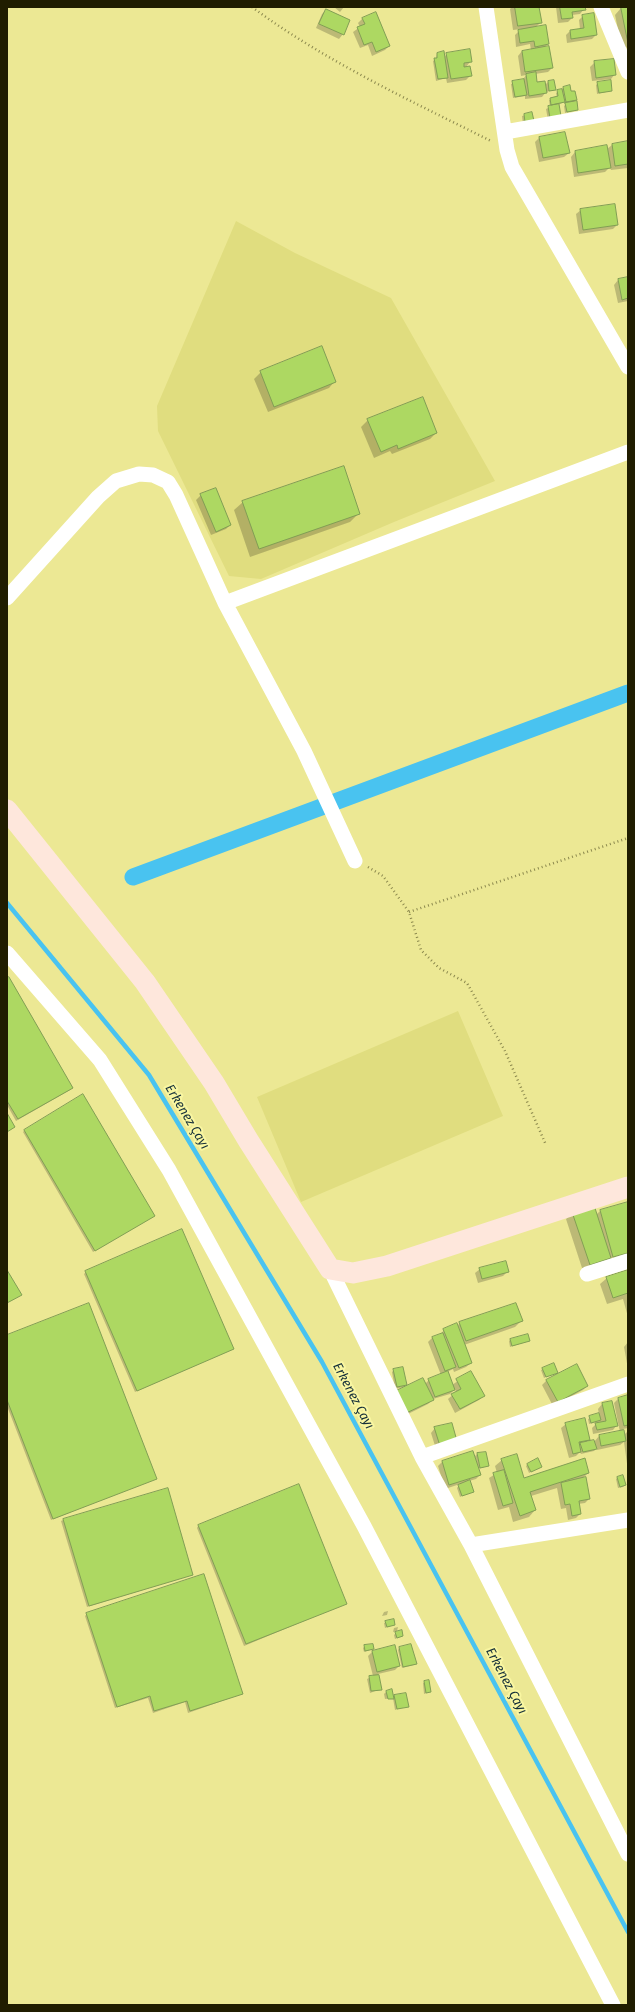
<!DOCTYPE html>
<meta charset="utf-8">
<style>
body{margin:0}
#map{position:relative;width:635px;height:2012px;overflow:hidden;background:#ece894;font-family:"Fira Sans",sans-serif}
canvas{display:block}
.frame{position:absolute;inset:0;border:8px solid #201d00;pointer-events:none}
</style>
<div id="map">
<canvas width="635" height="2012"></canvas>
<div class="frame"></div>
</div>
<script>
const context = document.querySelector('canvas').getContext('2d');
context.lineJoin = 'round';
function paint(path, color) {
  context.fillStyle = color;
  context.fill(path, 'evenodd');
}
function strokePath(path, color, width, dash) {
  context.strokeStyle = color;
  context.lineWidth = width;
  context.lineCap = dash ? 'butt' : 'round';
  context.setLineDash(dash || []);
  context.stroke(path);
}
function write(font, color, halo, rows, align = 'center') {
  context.font = font + ' "Fira Sans",sans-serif';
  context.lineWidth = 4;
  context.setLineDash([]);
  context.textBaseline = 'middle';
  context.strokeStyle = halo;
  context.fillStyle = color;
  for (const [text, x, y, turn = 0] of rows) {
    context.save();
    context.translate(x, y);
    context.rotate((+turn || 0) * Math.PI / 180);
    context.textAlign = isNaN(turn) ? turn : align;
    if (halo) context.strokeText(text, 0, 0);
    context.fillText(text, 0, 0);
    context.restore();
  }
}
paint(new Path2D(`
 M236,221L295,253L391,298L495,481L394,522L261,579L229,576L158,431L157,406Z
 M458,1011L503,1116L301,1202L257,1097Z`), '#e0dd7f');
paint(new Path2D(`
 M334,7H344L340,12Z
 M512,7H538L541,22L535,28L548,44L544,48L552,68L548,72L535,74L537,83L545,85L548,82L553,81L555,90L546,92L542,97L525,99V96L513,98L511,84L522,81L526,75L521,76L518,56L522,51L531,50L530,44L516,47L515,35L521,29L513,30L510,9Z
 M556,7H584V9L580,14L572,15V18L568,22L558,23Z
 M628,7V47L622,49L615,15L621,8Z
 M326,10L343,34L339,39L316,28L322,14Z
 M583,16L596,35L592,39L567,43L566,35L570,31L580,29L579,20Z
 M362,19L389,46L385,50L372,56L368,45L360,48L353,32L360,27L358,23Z
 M437,54L444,57L447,54L471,61L465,68L471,75L466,80L447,83L446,78L436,81L433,61L436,59Z
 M595,62L615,74L611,79L592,81L590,67Z
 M598,83L611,91L597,94L596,85Z
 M563,88L576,100L573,103L577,110L565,113L564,106L567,103L564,104V102L558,105L548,120L546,109L550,107L549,100L557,97L556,93Z
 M532,113L523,124L522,116Z
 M539,138L569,153L564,157L539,162L535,142Z
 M628,142V168L611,170L610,167L605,172L574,177L571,157L575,152L607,146V149L612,145Z
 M581,210L617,225L613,229L579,234L576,214Z
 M628,278V301L618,303L614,285L618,280Z
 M261,372L335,381L329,388L268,412L254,379Z
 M368,420L436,433L430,439L392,454L390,451L374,458L361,427Z
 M201,495L230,525L226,529L211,535L196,500Z
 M243,502L359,513L350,522L250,557L234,510Z
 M7,979L70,1090L16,1121L7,1105Z
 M25,1130L152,1217L93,1252L23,1132Z
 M628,1203V1257L583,1271L566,1219L572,1213L596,1215L600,1211Z
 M480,1269L508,1271L503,1276L478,1283L475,1273Z
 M628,1271V1317L623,1299L607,1304L600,1284L607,1278Z
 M86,1272L233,1349L135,1392L84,1274Z
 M521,1321L515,1327L464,1345L471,1363L466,1367L454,1372L453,1369L447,1372L452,1385L471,1372L483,1396L479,1400L455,1413L448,1399L456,1392L455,1389L450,1394L433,1399L428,1404L400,1418L425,1384L429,1380L441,1375L428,1342L432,1338L440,1335L444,1330L457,1326L460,1323Z
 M7,1336L155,1479L51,1520L7,1406Z
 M511,1339L529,1341L510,1347L509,1341Z
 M628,1342V1369L624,1347Z
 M543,1369L557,1372L544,1378L541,1370Z
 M394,1370L406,1385L404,1387L395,1389L392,1372Z
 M547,1380L587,1386L583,1390L553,1406L542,1385Z
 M628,1396V1428L623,1429L624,1435L628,1431V1471L624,1442L620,1445L597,1450V1448L594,1451L581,1454L580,1452L576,1456L569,1458L561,1428L566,1424L589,1440L585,1443L594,1442L599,1436L620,1432L614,1403L618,1399Z
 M602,1404L617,1425L613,1430L593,1434L592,1428L598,1422L589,1424L588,1419L599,1414L598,1409Z
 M451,1424L436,1449L431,1433L435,1428Z
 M473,1452L474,1457L477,1454L488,1466L478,1469L480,1475L476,1479L469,1481L473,1491L460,1497L457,1488L460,1484L445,1489L438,1466L442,1462Z
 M502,1460L524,1479L588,1473L582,1479L589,1499L585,1503L578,1504L580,1514L576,1518L568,1520L566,1508L561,1509L557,1488L531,1496L535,1510L529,1517L513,1522L509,1507L498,1510L489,1478L497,1473L495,1466Z
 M528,1464L541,1467L529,1473L526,1466Z
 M618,1477L625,1485L623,1487L618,1488L616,1479Z
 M63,1520L192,1575L87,1607L61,1521Z
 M198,1526L345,1604L244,1646L197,1528Z
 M388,1611L387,1615L382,1616L384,1612Z
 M87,1614L242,1694L188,1713L185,1702L153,1713L148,1698L115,1708L85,1616Z
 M386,1622L394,1625L385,1628L384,1623Z
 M398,1627L397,1631L393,1632L394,1628Z
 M396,1633L402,1636L395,1639L394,1635Z
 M365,1646L373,1649L364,1652L363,1648Z
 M399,1648L416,1664L414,1665L402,1668L398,1650Z
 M372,1652L399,1666L395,1670L378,1674L381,1689L370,1693L367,1679L373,1676L368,1656Z
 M425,1682L430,1692L424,1694L423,1683Z
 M386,1692L393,1698L395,1696L408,1706L395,1710L393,1698L385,1699L384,1694Z`), '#0003');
strokePath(new Path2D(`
 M7,903L149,1075L322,1362L628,1932`), '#49c3f0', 4.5);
strokePath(new Path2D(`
 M133,877L628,693`), '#49c3f0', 17);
const building = new Path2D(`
 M515,7H539L542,23L518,26Z
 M560,7H585L586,10L572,12L573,18L562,19Z
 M621,7H628V43Z
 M326,9L350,20L344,35L319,24Z
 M376,12L390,46L376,52L372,42L364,45L357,27L365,24L362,18Z
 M594,13L597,35L571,39L570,30L584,28L582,15Z
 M546,25L549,44L535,47L534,41L520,43L518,30Z
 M549,46L553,68L525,72L522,51Z
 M470,49L472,62L464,63V67L470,66L472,76L451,79L446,53Z
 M444,51L448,78L438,79L434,58H437V53Z
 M614,59L616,75L596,78L594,61Z
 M536,72L537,82L545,81L547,93L529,96L526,74Z
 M524,79L527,95L515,97L512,81Z
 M554,80L556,90L549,91L548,81Z
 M611,80L612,91L599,93L597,82Z
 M570,85L571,91H575L577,100L566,102L563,87Z
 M562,89L565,102L551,105L550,98L558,96L557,90Z
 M577,101L578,110L567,112L565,103Z
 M559,104L561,116L550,118L548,106Z
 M532,112L534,121L525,122L524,114Z
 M565,132L570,153L543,158L539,137Z
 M628,141V164L615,166L612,144Z
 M607,145L611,168L578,173L575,151Z
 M615,204L618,225L583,230L580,209Z
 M628,277V298L622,300L618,279Z
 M322,346L336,382L274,407L260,371Z
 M423,397L437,433L398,449L397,445L381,452L367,419Z
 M344,466L360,514L259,549L242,501Z
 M216,488L231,525L216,532L200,494Z
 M9,977L73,1088L18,1119L7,1101V978Z
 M83,1094L155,1216L95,1251L24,1130Z
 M7,1113L15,1127L7,1132Z
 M628,1202V1253L613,1257L600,1210Z
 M594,1205L611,1258L590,1265L572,1212Z
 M182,1229L234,1349L137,1391L85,1271Z
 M506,1261L509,1272L482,1279L479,1268Z
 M7,1270L22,1295L7,1303Z
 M628,1270V1293L613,1298L606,1277Z
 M89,1303L157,1479L53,1519L7,1400V1335Z
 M516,1303L523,1321L466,1341L459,1322Z
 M457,1323L472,1363L459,1368L443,1329Z
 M443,1333L456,1367L445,1371L432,1337Z
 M528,1334L530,1341L512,1346L510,1339Z
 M554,1363L558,1373L546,1377L542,1368Z
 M577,1364L588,1386L558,1402L546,1380Z
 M403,1367L407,1385L397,1387L393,1369Z
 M448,1371L455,1390L435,1397L428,1379Z
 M471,1371L485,1396L460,1409L451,1394L461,1389L456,1379Z
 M423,1378L434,1400L404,1414L394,1392Z
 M628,1395V1425L624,1426L618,1398Z
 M612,1401L618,1426L597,1430L595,1423L606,1421L602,1403Z
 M599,1413L601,1420L591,1423L589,1416Z
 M585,1418L590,1440L579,1442L581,1452L573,1454L565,1423Z
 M452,1423L457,1441L440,1446L434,1427Z
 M624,1430L626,1441L601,1446L599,1435Z
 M594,1440L597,1449L583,1452L580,1443Z
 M473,1451L481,1475L449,1485L442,1461Z
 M486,1452L489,1466L480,1468L477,1453Z
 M517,1454L524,1478L585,1458L589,1473L530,1492L536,1510L520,1516L501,1459Z
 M538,1458L542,1467L531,1472L527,1464Z
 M504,1470L513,1503L503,1506L493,1473Z
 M623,1475L626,1485L620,1487L617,1477Z
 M586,1477L590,1499L579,1501L581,1514L572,1516L570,1504L565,1505L561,1483Z
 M470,1480L474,1492L462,1496L458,1485Z
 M299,1484L347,1604L246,1644L198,1525Z
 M168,1488L193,1575L89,1606L63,1519Z
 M204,1574L243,1694L190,1711L187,1701L154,1711L150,1696L117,1707L86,1613Z
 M394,1619L395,1625L387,1627L385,1621Z
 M402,1630L403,1636L397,1638L395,1632Z
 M373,1644L374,1649L365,1651L364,1645Z
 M411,1644L417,1664L403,1667L399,1647Z
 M395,1645L400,1666L377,1672L372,1651Z
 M379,1675L382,1690L371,1691L369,1676Z
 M429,1680L431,1692L426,1693L424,1681Z
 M392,1689L394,1699H388L386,1691Z
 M406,1693L409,1707L397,1709L394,1695Z`);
paint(building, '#add862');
strokePath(building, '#819e54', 1);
strokePath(new Path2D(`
 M252,7C325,61 409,100 491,141
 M368,867L383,876L409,912L421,950L439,968L467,983L505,1051L546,1145
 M409,912L628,838`), '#8c894e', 2.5, [1, 3]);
strokePath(new Path2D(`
 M486,7L507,150L512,167L628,367
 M601,7L628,72
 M505,132L628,110
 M7,598L98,497L116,481L139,474L153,475L168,482L176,495L225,603L304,751L355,861
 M225,603L628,452
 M7,953L100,1060L169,1170L364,1526L613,2005
 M330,1269L422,1457
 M587,1274L628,1261
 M628,1384L422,1457L471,1545L628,1854
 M471,1545L628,1520`), '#fff', 15);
strokePath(new Path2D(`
 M7,810L145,982L214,1083L248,1140L330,1269L353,1273L387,1266L628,1187`), '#fee7dc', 21);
write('italic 13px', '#152f39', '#f9f6a1', [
 ["Erkenez Çayı",187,1117,59],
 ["Erkenez Çayı",353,1396,62],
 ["Erkenez Çayı",506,1681,62]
]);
</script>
